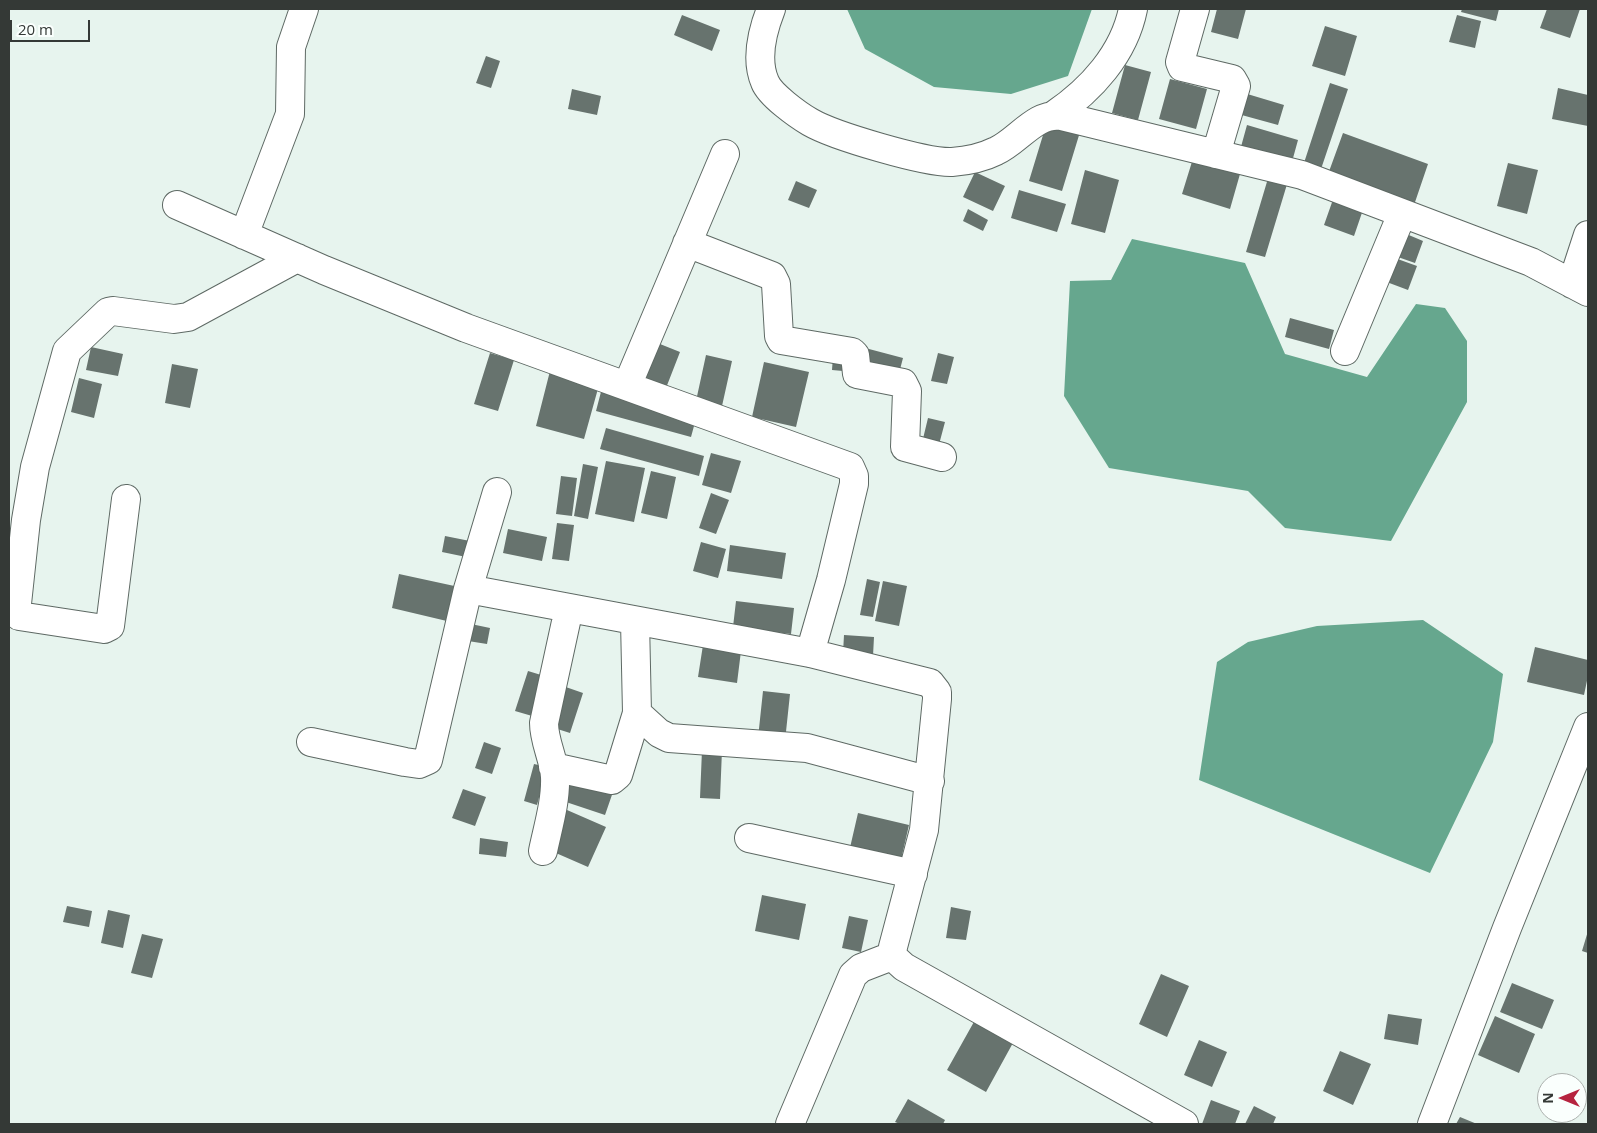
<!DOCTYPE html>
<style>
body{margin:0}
#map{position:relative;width:1597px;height:1133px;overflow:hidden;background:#e7f4ee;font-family:"Open Sans",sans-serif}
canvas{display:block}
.frame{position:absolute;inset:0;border:10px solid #343936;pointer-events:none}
.north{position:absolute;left:1537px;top:1073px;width:50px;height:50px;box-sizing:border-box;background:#fafffd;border:1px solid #abb0ad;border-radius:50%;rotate:270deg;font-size:14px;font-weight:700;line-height:20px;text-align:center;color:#343936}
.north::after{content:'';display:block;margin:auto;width:18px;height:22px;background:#b6243f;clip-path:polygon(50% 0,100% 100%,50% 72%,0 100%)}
.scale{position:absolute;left:10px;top:20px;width:80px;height:22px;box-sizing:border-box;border:2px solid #343936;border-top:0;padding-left:6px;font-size:15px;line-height:18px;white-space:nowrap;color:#343936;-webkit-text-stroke:4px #fafffd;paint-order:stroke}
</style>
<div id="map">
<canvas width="1597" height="1133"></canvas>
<div class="frame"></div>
<div class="north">N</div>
<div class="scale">20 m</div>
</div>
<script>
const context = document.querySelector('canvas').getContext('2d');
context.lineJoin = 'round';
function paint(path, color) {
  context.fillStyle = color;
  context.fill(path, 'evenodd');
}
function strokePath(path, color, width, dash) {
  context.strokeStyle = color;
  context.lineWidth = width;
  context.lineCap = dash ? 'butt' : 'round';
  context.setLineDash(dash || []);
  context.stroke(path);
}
paint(new Path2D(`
 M847,9H1092L1068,76L1011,94L934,87L865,49Z
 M1132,239L1245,263L1285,354L1367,377L1416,304L1445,308L1467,341V402L1391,541L1285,528L1248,491L1109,468L1064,396L1070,281L1111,280Z
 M1423,620L1503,674L1493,742L1430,873L1199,780L1217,662L1248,642L1317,626Z`), '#66a78e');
paint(new Path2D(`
 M1217,9H1246L1238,39L1211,32Z
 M1462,9H1499L1496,21L1461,12Z
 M1547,9H1580L1570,38L1540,28Z
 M682,15L720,30L712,51L674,35Z
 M1457,15L1481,21L1475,48L1449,42Z
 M1325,26L1357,36L1345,76L1312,66Z
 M486,56L500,61L491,88L476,83Z
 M1125,65L1151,72L1138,120L1112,113Z
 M1170,79L1207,89L1196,129L1159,119Z
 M1330,83L1348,89L1320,172L1303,166Z
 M1558,88L1588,95V126L1552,119Z
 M572,89L601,96L597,115L568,109Z
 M1244,93L1284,105L1278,125L1238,114Z
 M1047,122L1080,132L1062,191L1029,181Z
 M1247,125L1298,140L1290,169L1239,154Z
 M1343,133L1428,164L1413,208L1327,177Z
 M1195,152L1242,167L1230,209L1182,194Z
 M1508,163L1538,170L1527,214L1497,206Z
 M1085,170L1119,180L1105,233L1071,224Z
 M975,172L1005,186L993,211L963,197Z
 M1269,175L1288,181L1265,257L1246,252Z
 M796,181L817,190L809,208L788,200Z
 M1019,190L1066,204L1057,232L1011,218Z
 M1336,191L1366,201L1354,236L1324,225Z
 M968,209L988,220L983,231L963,221Z
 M1404,233L1423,241L1415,263L1395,256Z
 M1392,257L1417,266L1408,290L1384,281Z
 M1290,318L1334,330L1329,349L1285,337Z
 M655,342L680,352L666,388L641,378Z
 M91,347L123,354L118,376L86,370Z
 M869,349L903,358L897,381L863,372Z
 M490,353L514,360L498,411L474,404Z
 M938,353L954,357L947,384L931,381Z
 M706,355L732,361L722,406L696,401Z
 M833,356L854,372L832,370Z
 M764,362L809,372L796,427L752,417Z
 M172,364L198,369L190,408L165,403Z
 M550,371L599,385L584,439L536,426Z
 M79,378L102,384L94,418L71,412Z
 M602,388L697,415L691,437L596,411Z
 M928,418L945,422L937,452L921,447Z
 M606,428L704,456L699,476L600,449Z
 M711,453L741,461L731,493L702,485Z
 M606,461L645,468L634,522L595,514Z
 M583,464L598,467L588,519L574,516Z
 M651,471L676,477L667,519L641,513Z
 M561,476L577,478L572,516L556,514Z
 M711,493L729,500L716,534L699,528Z
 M557,523L574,525L569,561L552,559Z
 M508,529L547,537L542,561L503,553Z
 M445,536L475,542L471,558L442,552Z
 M701,542L726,549L718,578L693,571Z
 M730,545L786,553L782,579L727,571Z
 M399,574L459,587L451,622L392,608Z
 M867,579L880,582L873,617L860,615Z
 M883,581L907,586L899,626L875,621Z
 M736,601L794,608L791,634L733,627Z
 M471,624L490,628L487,644L468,641Z
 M844,635L874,637L873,656L843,653Z
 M703,645L741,651L737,683L698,677Z
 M1535,647L1588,660V676L1584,695L1527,682Z
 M528,671L551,678L539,718L515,711Z
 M560,685L583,693L570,733L548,726Z
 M763,691L790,694L785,741L758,738Z
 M484,742L501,748L492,774L475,768Z
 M702,750H722L720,799L700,798Z
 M534,764L547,767L537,805L524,801Z
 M570,773L614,789L605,815L560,800Z
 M463,789L486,797L475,826L452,818Z
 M567,810L606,827L588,867L549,850Z
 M858,813L909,825L900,864L849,852Z
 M480,838L508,842L506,857L479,854Z
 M762,895L806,904L799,940L755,931Z
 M67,906L92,911L89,927L63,922Z
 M951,907L971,911L966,940L946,938Z
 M108,910L130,915L123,948L101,943Z
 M849,916L868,920L861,952L842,948Z
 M1588,931V953L1582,951Z
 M142,934L163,939L152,978L131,973Z
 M1161,974L1189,986L1167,1037L1139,1024Z
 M1512,983L1554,1000L1542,1029L1500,1012Z
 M1388,1014L1422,1019L1418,1045L1384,1039Z
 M1495,1016L1535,1034L1519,1073L1478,1055Z
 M975,1020L1014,1041L986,1092L947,1070Z
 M1199,1040L1227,1052L1212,1087L1184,1075Z
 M1340,1051L1371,1064L1353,1105L1323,1091Z
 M908,1099L945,1120L943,1124H900L895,1122Z
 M1211,1100L1240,1111L1235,1124H1202Z
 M1254,1106L1276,1117L1273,1124H1245Z
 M1460,1117L1477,1124H1456Z`), '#67736e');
const minor = new Path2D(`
 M771,9C762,32 755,59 765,82C770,95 798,115 810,122C834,136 926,163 952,162C966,161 984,157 996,151C1017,142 1036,112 1061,116L1302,175L1531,262L1588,292
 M1195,9L1180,62L1182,67L1232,79L1236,86L1216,154
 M1054,115C1091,90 1124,54 1133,9
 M177,205L324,270L466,328L850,467L854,476V484L831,580L810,653
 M244,235L290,114L291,47L304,9
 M687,243L772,276L776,284L779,336L781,340L852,352L855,355L857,374L903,383L907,391L905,447L942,457
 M1572,284L1588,235
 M1345,351L1402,214
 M627,386L725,154
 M497,492L468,589L810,653L930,683L937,692V699L924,830L893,947L892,956L904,967L1184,1124
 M126,499L110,626L104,629L19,616L16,613L26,520L35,467L67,351L108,312L113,311L174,319L188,317L297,258
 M637,713L659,733L669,738L807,748L930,781
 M311,742L405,762L419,764L428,760L468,589
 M553,767L612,780L618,775L637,713L635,621
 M749,838L913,874
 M543,851C548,827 556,801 555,777C554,759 544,742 544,723L569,608
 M790,1124L853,975L861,968L892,956
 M1432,1124L1507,928L1588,727`);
strokePath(minor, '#5e6964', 30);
strokePath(minor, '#fff', 28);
</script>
